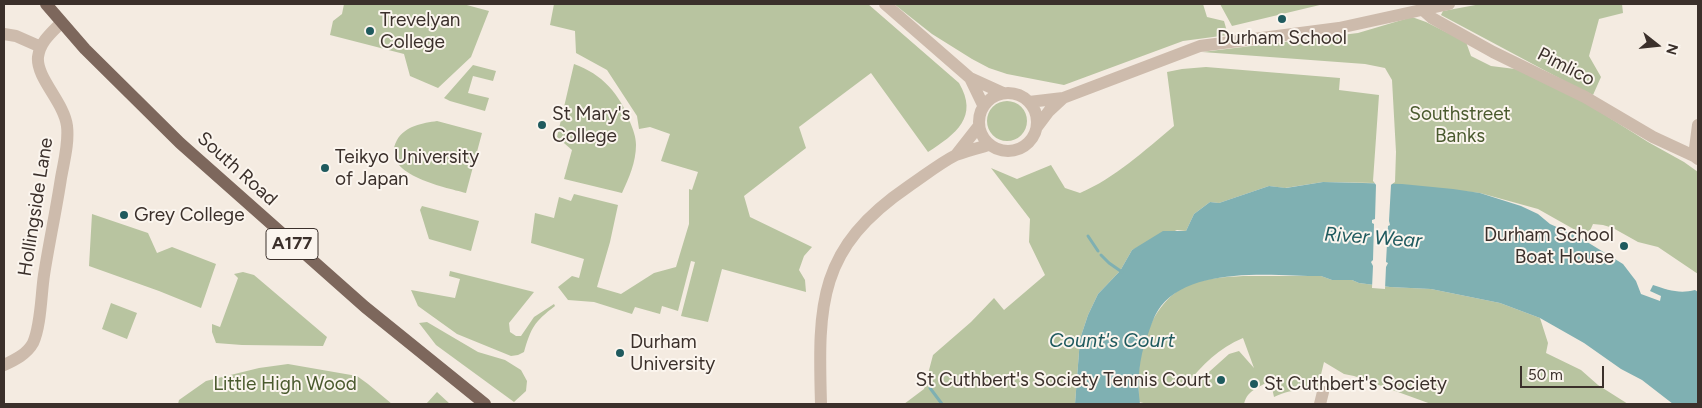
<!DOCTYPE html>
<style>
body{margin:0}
#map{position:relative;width:1702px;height:408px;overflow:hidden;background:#f4ebe1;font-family:Figtree,sans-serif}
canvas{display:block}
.frame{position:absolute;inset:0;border:5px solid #3b302b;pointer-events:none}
.north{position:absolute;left:1632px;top:20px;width:50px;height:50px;-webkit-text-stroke:4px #fbf5ee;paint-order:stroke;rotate:106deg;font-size:14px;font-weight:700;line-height:20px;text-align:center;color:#3b302b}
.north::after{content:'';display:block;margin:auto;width:18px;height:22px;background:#3b302b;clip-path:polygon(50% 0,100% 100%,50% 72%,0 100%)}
.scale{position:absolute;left:1520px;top:366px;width:84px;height:22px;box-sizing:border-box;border:2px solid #3b302b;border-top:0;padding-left:6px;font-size:15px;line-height:18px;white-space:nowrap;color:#3b302b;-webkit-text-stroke:4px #fbf5ee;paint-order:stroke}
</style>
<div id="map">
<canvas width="1702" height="408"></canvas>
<div class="frame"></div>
<div class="north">N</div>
<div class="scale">50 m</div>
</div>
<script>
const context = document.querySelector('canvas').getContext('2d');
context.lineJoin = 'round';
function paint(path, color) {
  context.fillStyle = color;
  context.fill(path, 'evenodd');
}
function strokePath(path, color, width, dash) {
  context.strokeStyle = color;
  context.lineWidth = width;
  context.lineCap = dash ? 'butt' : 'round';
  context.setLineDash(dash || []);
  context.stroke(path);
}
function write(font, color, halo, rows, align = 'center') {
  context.font = font + ' Figtree,sans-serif';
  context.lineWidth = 4;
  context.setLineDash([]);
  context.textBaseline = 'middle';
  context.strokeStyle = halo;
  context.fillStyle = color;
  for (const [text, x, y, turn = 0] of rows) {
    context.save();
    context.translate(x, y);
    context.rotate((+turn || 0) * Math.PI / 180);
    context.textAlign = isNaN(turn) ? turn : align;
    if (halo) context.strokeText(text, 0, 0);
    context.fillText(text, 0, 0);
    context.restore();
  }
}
paint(new Path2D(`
 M344,4H463L489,11L471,57L438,88L410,76L404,54L330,35L333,21L342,14Z
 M554,4H868L959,83C979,117 956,134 928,152L871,73L799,127L806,148L744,196L750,217L812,247L804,256L799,270L805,280L806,292L722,269L708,322L681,316L695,262L691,261L678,311L662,306L660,314L635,307L632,314L594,302L568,300L558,287L572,276L579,278L584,259L531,243L535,213L554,218L559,197L571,201L574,194L618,205L610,242L597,287L621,294L654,273L676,267L689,224V189L692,190L698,172L661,161L670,134L650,127L639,129L637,116L607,70L576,53L575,31L550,25Z
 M894,4H1203L1207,17L1224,21L1228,35L1183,41L1064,85L1007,74L989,68L972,59L932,34Z
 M1220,4H1324L1232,26Z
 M1481,4H1622L1623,13L1599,19L1589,56L1601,77L1593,95L1572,85L1441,15L1443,11Z
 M1412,17L1426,22L1466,42L1471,56L1491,66L1523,70L1570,93L1648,142L1684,162L1698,172V274L1658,247L1638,242L1613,228L1603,225L1593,224L1589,233L1577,231L1538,209L1480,193L1392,184L1395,182L1396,152L1392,80L1385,68L1365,64L1202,52L1358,33Z
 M574,64C602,74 620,94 630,122C633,129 636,137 636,145C636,162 629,178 622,193L564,179L572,150L557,137Z
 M473,65L496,71L493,81L473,76L468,93L489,98L485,111L450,101L444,98Z
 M1206,67L1340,78L1339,90L1379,95L1373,181L1375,183L1323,182L1285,188L1269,186L1219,203L1210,202L1194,214L1186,231L1177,230L1132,250L1120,271L1098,294L1088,315L1080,339L1075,404H904L924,389L933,355L971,322L994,298L1004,310L1045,275L1029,242L1030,219L991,168L1017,179L1051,165L1065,188L1080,193C1115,178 1144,151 1174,126L1167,72L1182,69Z
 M987 121a20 20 0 1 1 40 0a20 20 0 1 1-40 0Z
 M437,121L482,133L466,193C444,187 378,174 397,140C405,126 423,123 437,121Z
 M422,206L479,221L471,251L429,239L420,210Z
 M92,214L148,233L157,253L172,247L216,264L201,308L159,291L89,266Z
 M450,271L534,292L509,323L510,332L516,336H521L534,317L554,304L555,306C534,322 531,328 524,352L518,355L511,356L457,334L418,306L411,290L455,298L460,279L449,276Z
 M243,272L254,275L327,337L323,346L242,345L216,343L212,332V324L220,327L238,278L234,274Z
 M1243,276H1321L1332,280H1352L1359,283L1390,287L1431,289L1500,303L1540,318L1548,343L1546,353L1581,370L1598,385L1628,404H1431L1354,376L1344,374L1324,362L1317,391C1301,389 1289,390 1274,397L1270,379C1260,389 1248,388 1244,404H1148L1139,402C1139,391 1139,381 1139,371C1141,337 1158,295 1193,283C1209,278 1226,277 1243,276ZM1243,338L1254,368L1239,351L1229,354L1190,389L1186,385C1202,365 1219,348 1243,338Z
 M111,303L137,313L127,339L102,329Z
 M427,322L478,352L505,360L521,370L527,381L526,391L514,402L436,345L419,323Z
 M288,364L357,376L368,384L392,404H178L179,400L206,381L259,368Z
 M437,392L450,404H426Z`), '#b8c4a0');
paint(new Path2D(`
 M1323,182L1402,184L1453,189L1480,193L1521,206L1538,214L1550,224L1579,237L1623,264L1636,281L1641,294L1660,301L1661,296L1650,291L1653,285C1668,290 1679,294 1695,290L1698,292V404H1673L1642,380L1621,369L1584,343L1540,318L1500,303L1431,289L1390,287L1359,283L1352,280H1332L1321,276C1275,276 1194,265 1161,306C1154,315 1151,326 1147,337C1139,358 1137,382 1140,404H1075L1080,339L1088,315L1098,294L1120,271L1132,250L1163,231H1186L1194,214L1210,202L1219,203L1269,186L1286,188Z`), '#7fb0b2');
paint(new Path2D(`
 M1373,180L1395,181L1391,185L1389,221L1390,225L1388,226L1386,262L1388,263L1386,267L1385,289L1372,288L1373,266L1371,262L1373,260L1374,224L1372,223V220L1375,219L1376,185Z`), '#f4ebe1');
strokePath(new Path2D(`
 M1088,236L1098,251
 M1101,255L1109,263L1122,272
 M930,388L942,404`), '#7fb0b2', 3);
strokePath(new Path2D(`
 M1423,10L1432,18L1493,52L1585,97L1653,137L1694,156L1698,159
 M4,34L16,36L41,47
 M1694,156L1698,125
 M4,365C15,360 27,354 33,343C41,326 41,295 44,275C49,243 56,211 61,178C64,161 69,143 67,126C64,102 36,78 38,57C40,42 51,33 61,23
 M1320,404L1323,392`), '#cdbbac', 12);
strokePath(new Path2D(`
 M885,4L970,78L1003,93
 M970,78L983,105
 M979 122a29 29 0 1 1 58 0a29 29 0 1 1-58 0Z
 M1029,102L1063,98L1200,46L1339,28L1449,4
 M1037,127L1049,111L1063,98
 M956,155L978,127
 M821,404C818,303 818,248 909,186C924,176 940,163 956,155C966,151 978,148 989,145`), '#cdbbac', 12);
strokePath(new Path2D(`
 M46,4L85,49L180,143L365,307L485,404`), '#7d675c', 12);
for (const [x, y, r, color] of [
 [1282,19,5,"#1f5a5e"],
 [370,31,5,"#1f5a5e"],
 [542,125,5,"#1f5a5e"],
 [325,168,5,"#1f5a5e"],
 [124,215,5,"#1f5a5e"],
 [1624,246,5,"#1f5a5e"],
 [620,353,5,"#1f5a5e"],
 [1221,380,5,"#1f5a5e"],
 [1254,384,5,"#1f5a5e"]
]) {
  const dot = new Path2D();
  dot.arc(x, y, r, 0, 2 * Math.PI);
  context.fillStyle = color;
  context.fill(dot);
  strokePath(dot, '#fbf5ee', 2);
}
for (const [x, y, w] of [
 [292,244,52]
]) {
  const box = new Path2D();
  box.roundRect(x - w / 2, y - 15.5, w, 31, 4);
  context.fillStyle = '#fbf5ee';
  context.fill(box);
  strokePath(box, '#3b302b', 1);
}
write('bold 18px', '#3b302b', null, [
 ["A177",292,244]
]);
write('19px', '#3b302b', '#fbf5ee', [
 ["Trevelyan",380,20],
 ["College",380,42],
 ["Durham School",1282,38,"center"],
 ["St Mary's",552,114],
 ["College",552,136],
 ["Teikyo University",335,157],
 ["of Japan",335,179],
 ["Grey College",134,215],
 ["Durham School",1614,235,"right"],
 ["Boat House",1614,257,"right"],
 ["Durham",630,342],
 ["University",630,364],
 ["St Cuthbert's Society Tennis Court",1211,380,"right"],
 ["St Cuthbert's Society",1264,384]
], 'left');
write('19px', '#3b302b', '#fbf5ee', [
 ["Pimlico",1566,67,27],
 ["South Road",237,169,42],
 ["Hollingside Lane",36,207,-81]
]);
write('19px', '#4a5a2e', '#fbf5ee', [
 ["Southstreet",1460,114],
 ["Banks",1460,136],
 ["Little High Wood",285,384]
]);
write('italic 20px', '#1f5a5e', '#fbf5ee', [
 ["River Wear",1373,238,4],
 ["Count's Court",1112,341]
]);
</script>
